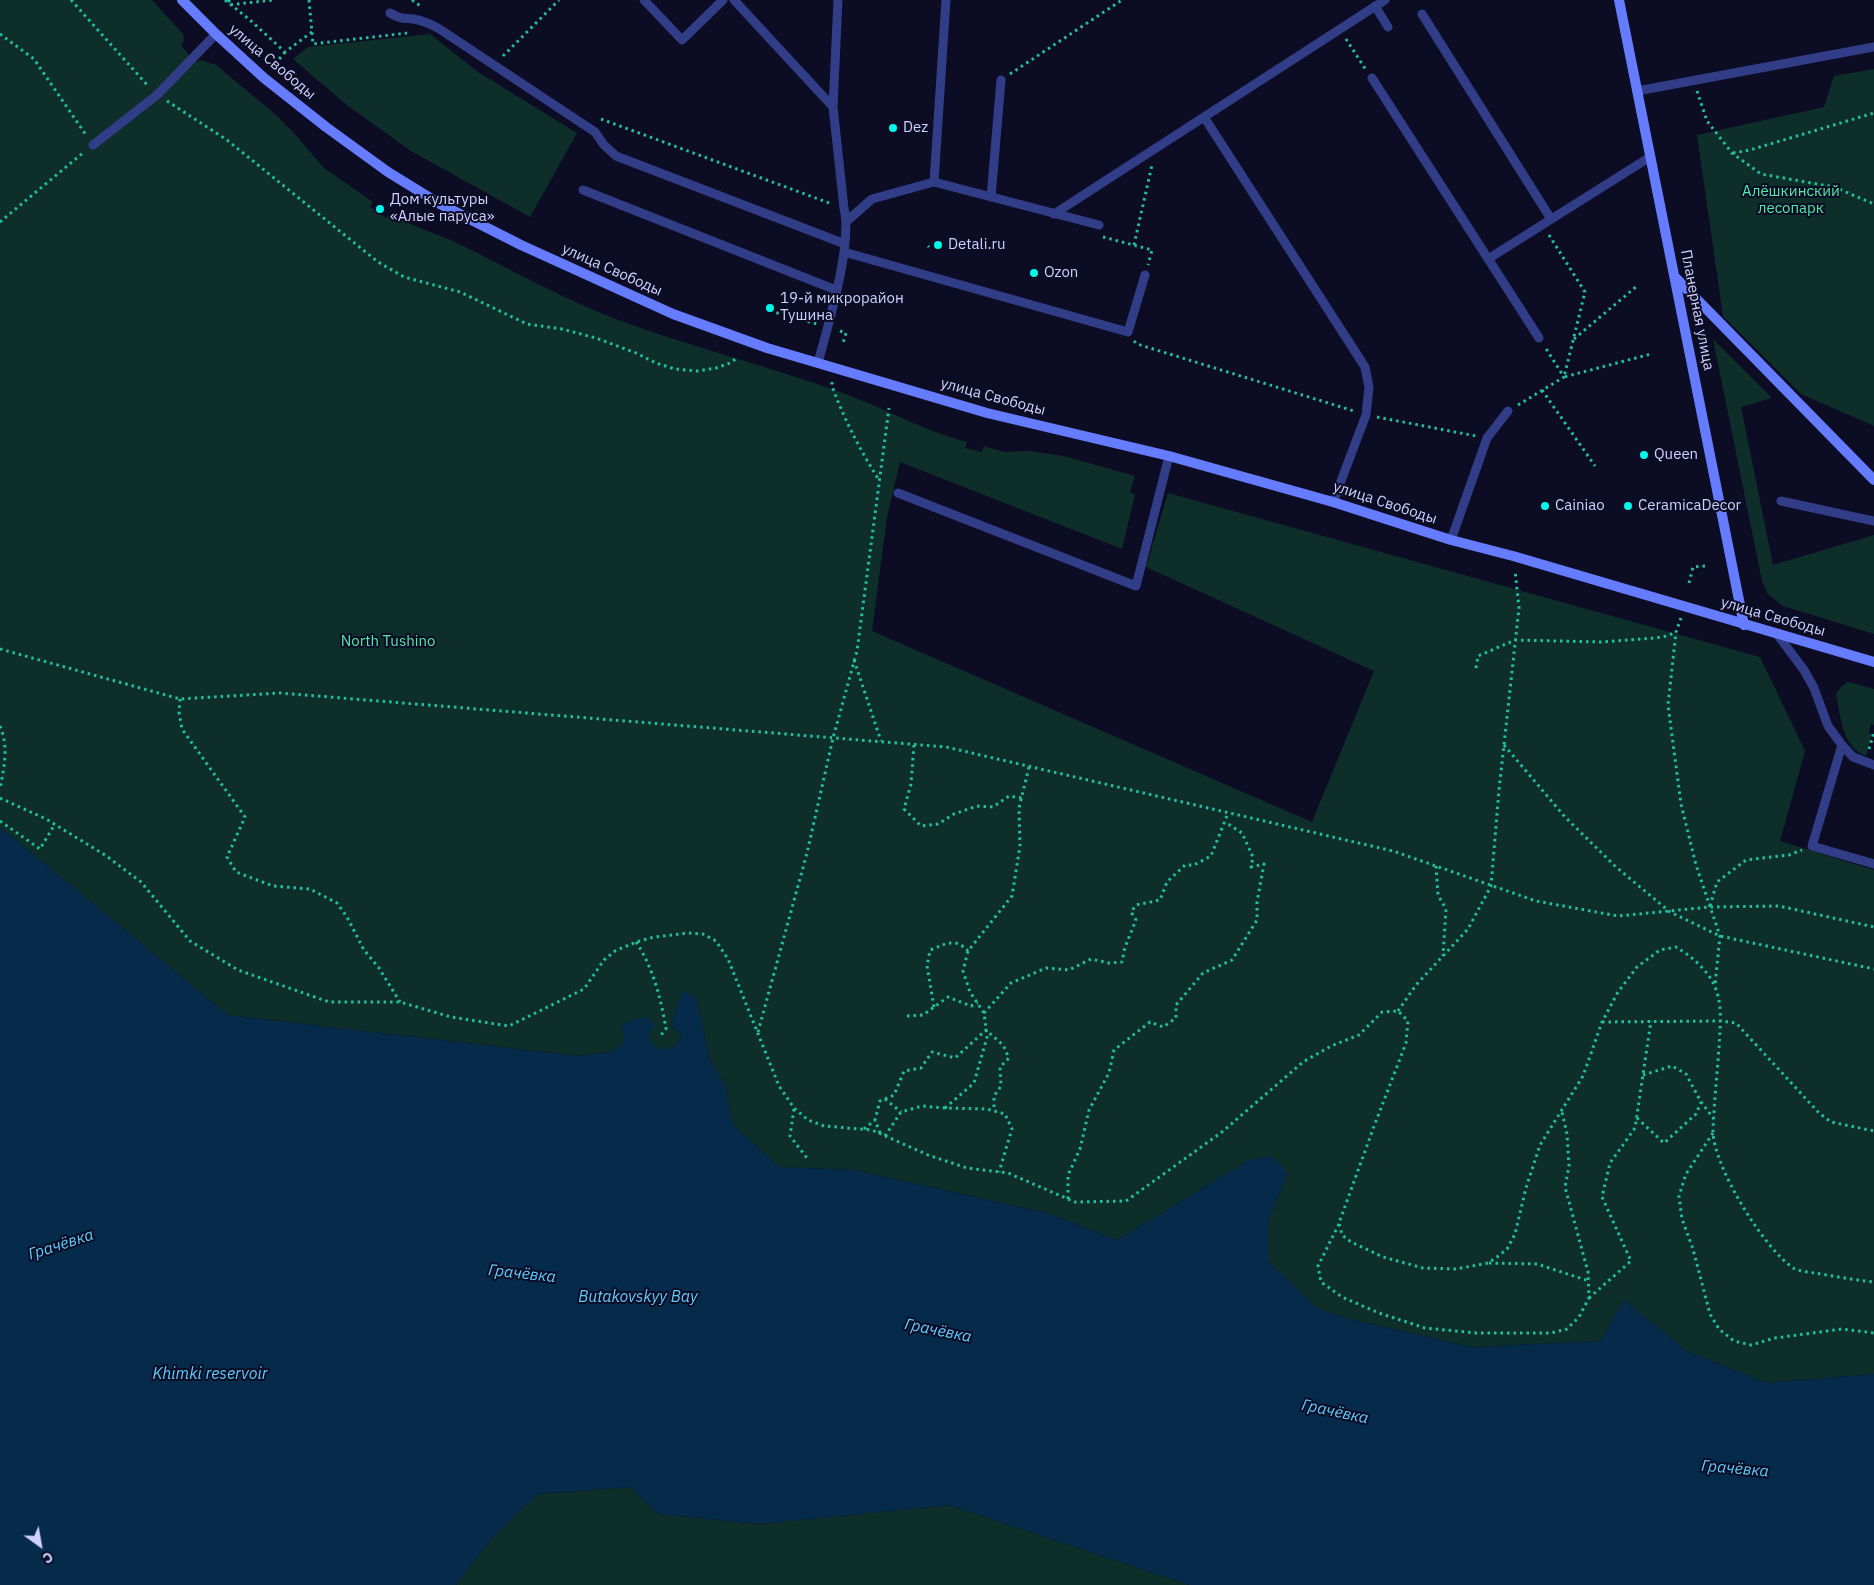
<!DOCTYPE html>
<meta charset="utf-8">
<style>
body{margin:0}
#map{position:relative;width:1874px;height:1585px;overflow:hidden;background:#0c0c25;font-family:"IBM Plex Sans",sans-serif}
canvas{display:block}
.north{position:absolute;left:15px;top:1520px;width:50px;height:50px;-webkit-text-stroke:4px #0c0c25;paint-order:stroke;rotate:148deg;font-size:14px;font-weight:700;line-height:20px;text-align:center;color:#cfd2ff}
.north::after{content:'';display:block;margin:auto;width:18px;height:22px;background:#cfd2ff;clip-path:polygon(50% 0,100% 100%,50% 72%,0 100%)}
</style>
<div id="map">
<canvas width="1874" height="1585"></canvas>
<div class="north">С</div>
</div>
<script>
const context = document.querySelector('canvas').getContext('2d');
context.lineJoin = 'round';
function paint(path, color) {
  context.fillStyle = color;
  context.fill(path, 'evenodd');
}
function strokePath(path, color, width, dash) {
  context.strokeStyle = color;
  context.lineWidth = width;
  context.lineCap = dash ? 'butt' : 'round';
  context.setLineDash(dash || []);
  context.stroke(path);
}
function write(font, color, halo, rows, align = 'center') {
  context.font = font + ' "IBM Plex Sans",sans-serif';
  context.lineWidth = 4;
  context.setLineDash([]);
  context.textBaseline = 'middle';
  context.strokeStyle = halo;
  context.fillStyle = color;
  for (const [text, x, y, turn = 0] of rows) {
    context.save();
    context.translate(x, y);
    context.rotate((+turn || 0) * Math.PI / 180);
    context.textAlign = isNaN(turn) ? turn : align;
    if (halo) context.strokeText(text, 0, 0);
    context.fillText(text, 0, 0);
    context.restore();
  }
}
paint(new Path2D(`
 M0,0H152L183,34L184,40L181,46L196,62L201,60L216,65L276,115L294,133L324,168L373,202L370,207L386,218L390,213C412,227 436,233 459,244C511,269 562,299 616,319C690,347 766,365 840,392C883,407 923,431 967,442L965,448L982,452L984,446L1004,452L1029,451L1064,456L1135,476L1130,492L1135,494L1122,549L900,462L887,517L872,631L1312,822L1374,671L1146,567L1168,493L1760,657L1805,751L1780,841L1874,870V1374L1766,1383L1687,1351L1624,1300L1600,1341L1472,1347L1353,1320L1317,1308L1268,1261V1222L1288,1173L1249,1160L1117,1240L1047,1213L854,1170L779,1167L733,1125L726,1088L709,1057L697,999L684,991L670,1026L682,1034L674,1047L661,1051L650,1042V1034L620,1026L624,1031V1043L610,1052L577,1056L228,1015L0,827Z
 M430,34L478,72L577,133L530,217L411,151L348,106L293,59L308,47Z
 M1874,69V426L1801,394L1723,316L1697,135L1824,107L1834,76Z
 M1713,339L1772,398L1741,407L1773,565L1874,535V634L1783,606L1768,594L1762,581Z
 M1848,682L1874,689V725L1871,724L1869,733L1872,734L1866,756C1841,746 1841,716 1836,694L1842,686Z
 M630,1487L658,1514L759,1524L949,1505L1189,1585H456L494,1536L538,1494Z`), '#0e2f29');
paint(new Path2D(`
 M0,827L228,1015L577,1056L610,1052L624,1043V1031L620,1026L632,1019L647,1017L655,1025L650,1033V1042L661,1050L674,1047L682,1034L670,1026L683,990L697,999L709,1057L726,1088L733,1125L779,1167L854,1170L1047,1213L1117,1240L1249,1160L1271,1156L1288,1173L1268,1222V1261L1317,1308L1353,1320L1472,1347L1600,1341L1624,1300L1687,1351L1766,1383L1874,1374V1585H1189L949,1505L759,1524L658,1514L630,1487L538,1494L494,1536L456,1585H0Z`), '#062a49');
strokePath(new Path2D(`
 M71,0L149,87
 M225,0L250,20L285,52L312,32
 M229,0V5L273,0
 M309,0L313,44L408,33
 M412,0L422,7
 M0,34L34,59L86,135
 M1346,39L1366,70
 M503,56L559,0
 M271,69L285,52
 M1010,74L1122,0
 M1697,91L1707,121L1732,153L1761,174L1834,187L1874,204
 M167,101L227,140L378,262L404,277L460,292L527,324L562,329L596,338L636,353L656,363L675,369L697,371L716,368L730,363L737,358
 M601,119L832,204
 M1733,153L1750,150L1874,113
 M0,222L84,152
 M1549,235L1585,292L1564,377L1651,354
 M1103,237L1152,250L1148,265
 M1134,245L1152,165
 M928,246L929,247
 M770,311L817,324
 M840,331L846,333L843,343
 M1574,339L1637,286
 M1134,341L1137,344L1354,411
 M832,382V386C844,419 860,450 879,480
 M1542,390L1595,466
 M1518,405L1564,377L1545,347
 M1377,417L1476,436
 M1689,583L1693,567L1705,566
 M1681,618L1676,632L1668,705L1681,804L1696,865L1720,936L1715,985
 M0,649L180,699L280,693L946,747L1393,851L1536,901L1618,916L1710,907L1779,906L1874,927
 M854,660L881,741
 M1476,668L1478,656L1515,640L1602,642L1655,638L1667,636L1676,632
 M180,699L179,712L182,729L245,817L227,857L236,872L273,886L310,889L337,903L347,917L364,950L379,968L400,1002
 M0,726C9,747 4,767 0,789
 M914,745L911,784L904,809L921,826L938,824L954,814L977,806L993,807L1009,796L1022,798
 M1504,745L1565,817L1616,867L1670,912L1720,936L1874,969
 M1869,749L1874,732
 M0,798L46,819L105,855L141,882L190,941L238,970L329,1002H400L451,1017L509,1026L584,989L604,960L615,951L636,942L654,937L688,933L703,934L716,941L728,959L779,1086L794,1108L808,1120L824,1126L872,1130L928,1155L967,1168L1008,1173L1075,1202L1126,1201L1222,1132L1303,1062L1331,1046L1359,1035L1382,1012L1398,1011L1408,1021L1406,1043L1373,1129L1339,1223L1342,1235L1351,1242L1383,1257L1423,1268L1456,1269L1488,1263L1497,1257L1507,1249L1515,1234L1526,1188L1540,1145L1583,1076L1602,1022L1618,992L1637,967L1660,950L1676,947C1690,955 1709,971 1715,987C1723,1006 1720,1027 1719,1047C1717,1075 1714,1103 1713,1131C1713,1166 1765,1251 1795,1269C1800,1271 1808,1272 1814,1273C1834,1276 1854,1280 1874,1282
 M0,821L40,849L55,824
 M1436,866L1438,895L1446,909L1443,956
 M1710,906L1717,882L1746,860L1789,855L1802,850
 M636,942C653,967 661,999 666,1029L661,1035
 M934,1007L927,966L930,950C946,944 955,937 968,951
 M1398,1011L1416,985L1468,929L1491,886L1499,790L1519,608L1515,570
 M984,1013L1011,983L1046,968L1069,970L1091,959L1109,963L1122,962L1125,947L1136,920L1131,912L1136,905L1160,900L1167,882L1185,865H1194L1211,856L1228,813
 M907,1016L923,1015L948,997L971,1006L978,1003
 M1602,1022L1721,1021L1736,1023L1819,1113L1831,1122L1874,1131
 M758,1032L807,853L833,738L857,651L889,408
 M1643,1075L1672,1066L1686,1074L1701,1102L1714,1119
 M885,1099L901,1112
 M945,1108L974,1083L987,1037L984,1013L970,992L963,971L968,951L1012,896L1020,846L1019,808L1029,767
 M794,1109L790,1136L807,1158
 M1637,1118L1664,1143L1696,1114L1701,1102
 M864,1129L875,1120
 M880,1133L875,1120L880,1101L894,1095L904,1071L921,1068L932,1052L955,1058L986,1030L1003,1045L1009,1058L1000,1067L1001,1086L994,1096V1111
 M1713,1133L1686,1174L1679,1196L1682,1219L1693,1249L1710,1314L1719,1329L1734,1341L1751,1345L1775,1338L1842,1329L1874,1333
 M885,1136L901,1112L922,1106L945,1108L987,1109L1005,1114L1012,1129L999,1172
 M1068,1199V1175L1080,1149L1089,1110L1109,1073L1114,1050L1150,1022L1163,1027L1176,1018V1005L1203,973L1232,960L1257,920V902L1264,864L1251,867L1253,857L1242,833L1225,822
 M1339,1224L1318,1266L1321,1282L1342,1297L1379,1313L1425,1328L1476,1333H1551L1567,1329L1579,1317L1589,1298L1588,1272L1565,1187L1569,1166L1567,1134L1562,1112
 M1489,1263L1537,1264L1589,1281
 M1589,1298L1631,1261L1602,1197L1610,1163L1635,1128L1651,1021`), '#22c19d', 3, [2.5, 4]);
strokePath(new Path2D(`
 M644,0L682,40L723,0
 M734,0L833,107
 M1375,6L1388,27
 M390,13C404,21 404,17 418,20C427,22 433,25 441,30L595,132L604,145L616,156L845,244
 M1422,14L1551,219
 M1372,78L1539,338
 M1637,91L1874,47
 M1204,117L1365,367L1369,387L1366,415L1333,502
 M93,145L157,95L216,34
 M934,182L946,0
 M583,190L836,290
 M991,197L1001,80
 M1054,214L1385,0
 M847,221L872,199L934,182L1099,225
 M844,252L1128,332L1145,275
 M1488,259L1650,157
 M818,363C828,325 853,244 844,208L833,107L838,0
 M898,493L1136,586L1169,456
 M1781,501L1874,521
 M1451,540L1487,438L1508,411
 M1777,634L1804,670L1814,688L1828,726L1842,745L1853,757L1874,765
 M1842,745L1812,846L1874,864`), '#323d88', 9);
strokePath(new Path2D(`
 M182,0L216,34L264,78L326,127L388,172L440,204L521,245L673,314L767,348L987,413L1169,456L1333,502L1451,540L1513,556L1874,662
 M1619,0L1744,625
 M1676,278L1874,480`), '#667cff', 10);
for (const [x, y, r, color] of [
 [893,128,5,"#00faea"],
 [380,209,5,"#00faea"],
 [938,245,5,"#00faea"],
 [1034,273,5,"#00faea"],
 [770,308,5,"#00faea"],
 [1644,455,5,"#00faea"],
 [1545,506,5,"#00faea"],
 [1628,506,5,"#00faea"]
]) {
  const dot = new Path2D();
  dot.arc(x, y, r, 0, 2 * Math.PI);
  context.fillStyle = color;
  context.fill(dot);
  strokePath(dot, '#0c0c25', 2);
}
write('15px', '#cfd2ff', '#0c0c25', [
 ["улица Свободы",272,62,40],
 ["улица Свободы",612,270,24],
 ["Планерная улица",1697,310,79],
 ["улица Свободы",993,397,15],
 ["улица Свободы",1385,503,18],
 ["улица Свободы",1773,617,16]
]);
write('15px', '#cfd2ff', '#0c0c25', [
 ["Dez",903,128],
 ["Дом культуры",390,200],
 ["«Алые паруса»",390,217],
 ["Detali.ru",948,245],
 ["Ozon",1044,273],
 ["19-й микрорайон",780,299],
 ["Тушина",780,316],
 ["Queen",1654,455],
 ["Cainiao",1555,506],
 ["CeramicaDecor",1638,506]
], 'left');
write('15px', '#4febaa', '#0c0c25', [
 ["Алёшкинский",1791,192],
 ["лесопарк",1791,209],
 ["North Tushino",388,642]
]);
write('italic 16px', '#5dcfff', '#0c0c25', [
 ["Грачёвка",61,1245,-18],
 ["Грачёвка",522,1274,6],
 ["Butakovskyy Bay",638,1297],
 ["Грачёвка",938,1331,11],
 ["Khimki reservoir",210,1374],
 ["Грачёвка",1335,1412,12],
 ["Грачёвка",1735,1469,5]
]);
</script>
